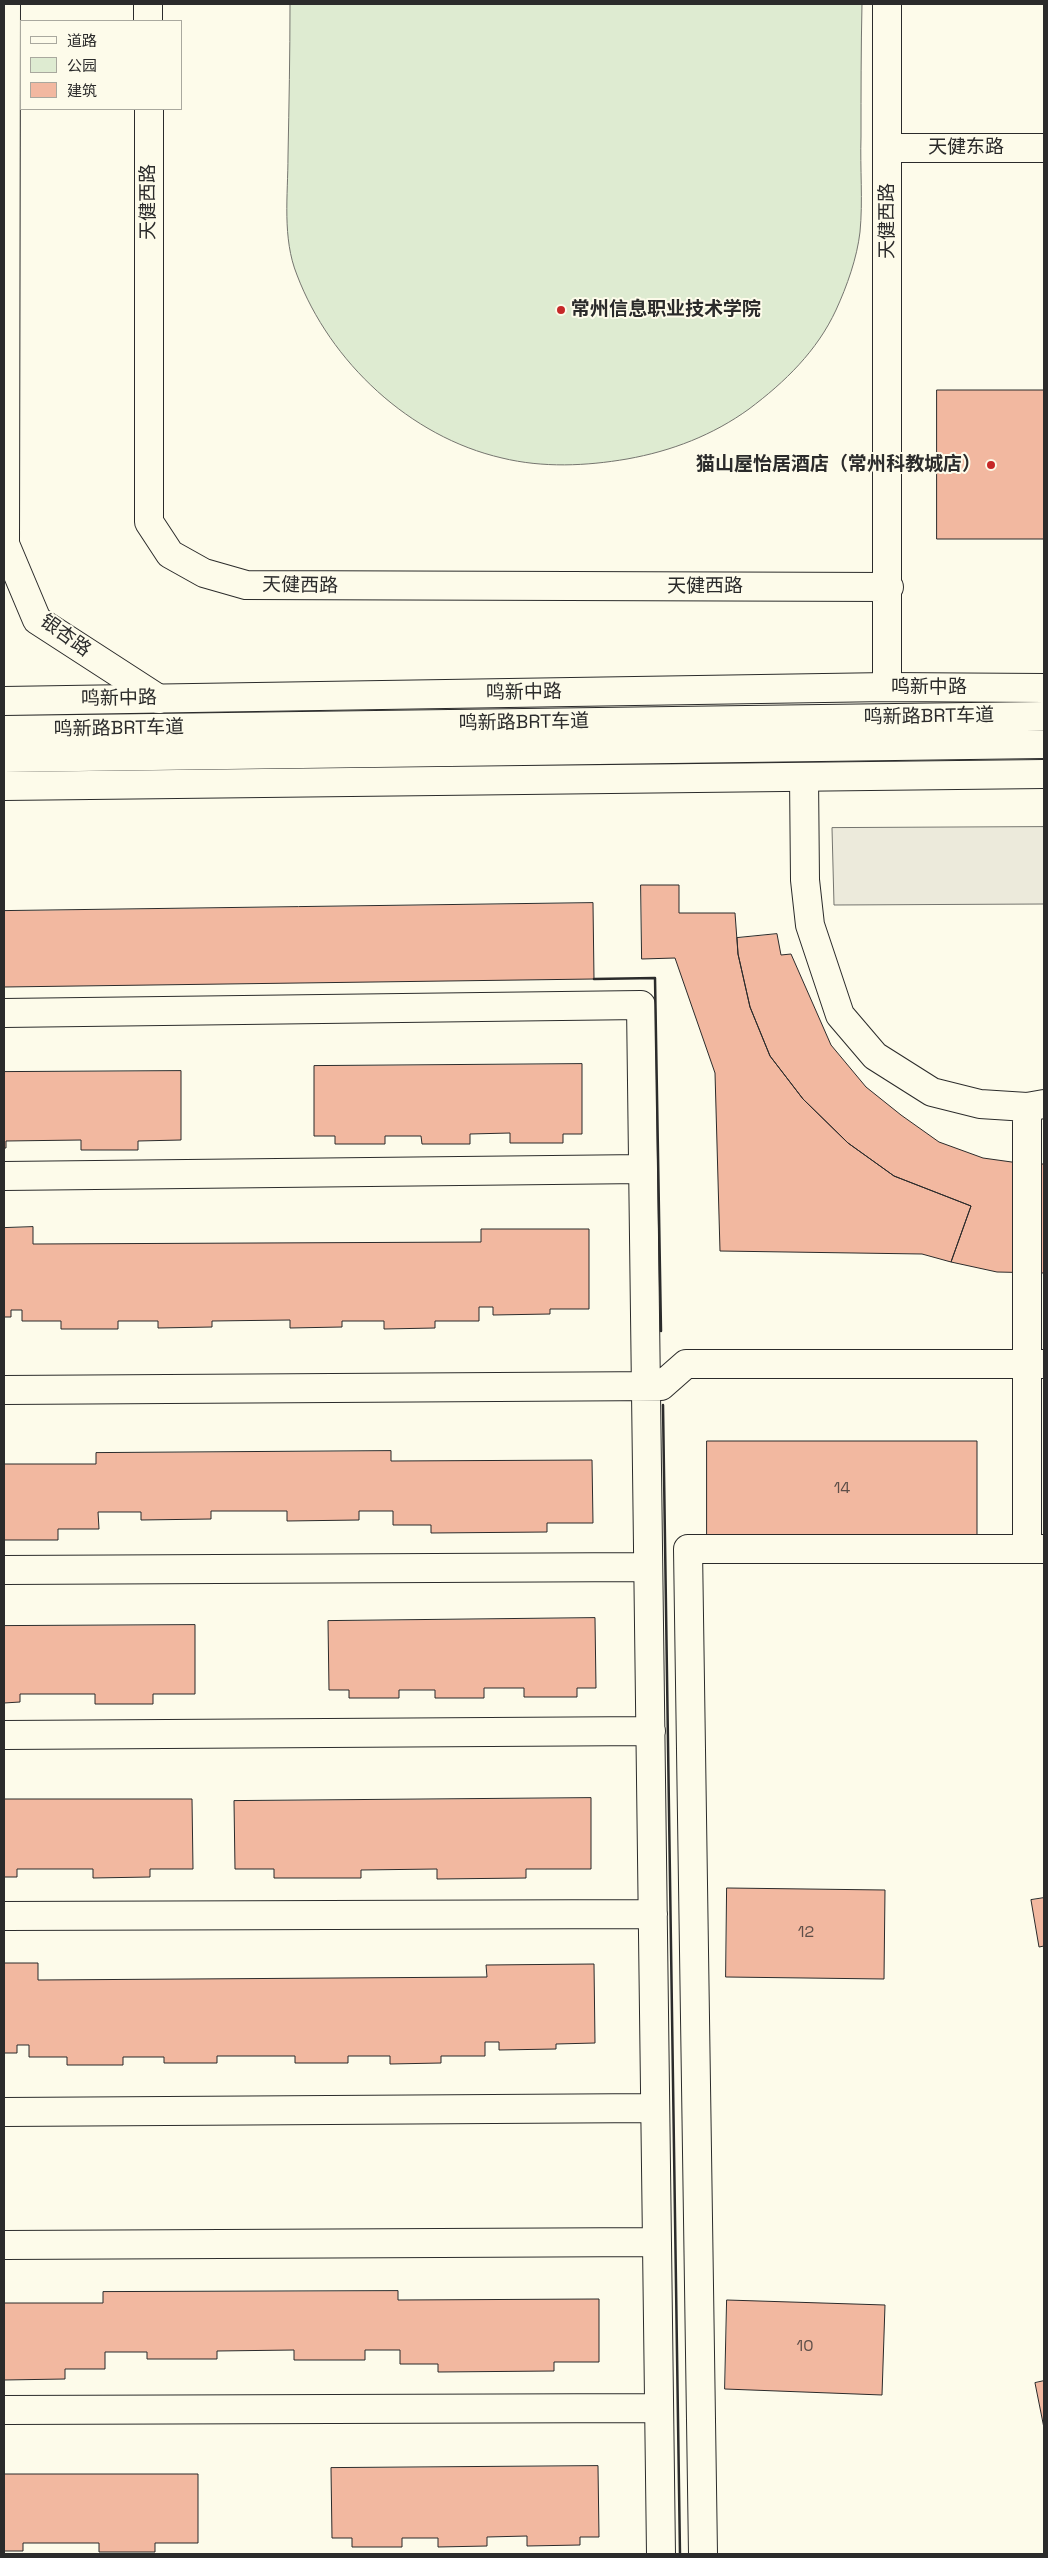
<!DOCTYPE html>
<meta charset="utf-8">
<style>
body{margin:0}
#map{position:relative;width:1048px;height:2558px;overflow:hidden;background:#fdfbea;font-family:"Space Grotesk","Noto Sans SC",sans-serif}
canvas{display:block}
.frame{position:absolute;inset:0;border:5px solid #2b2b2b;pointer-events:none}
.legend{position:absolute;left:20px;top:20px;width:162px;height:90px;box-sizing:border-box;background:#fdfbea;border:1px solid #a9a89e;margin:0;padding:6px 9px;list-style:none;font-size:15px;color:#2b2b2b}
.legend li{display:flex;align-items:center;gap:10px;height:25px}
.legend b{width:25px;border:1px solid #a9a89e}
</style>
<div id="map">
<canvas width="1048" height="2558"></canvas>
<div class="frame"></div>
<ul class="legend">
<li><b style="height:6px;background:#fdfbea"></b>道路</li>
<li><b style="height:14px;background:#deebd1"></b>公园</li>
<li><b style="height:14px;background:#f2b8a0"></b>建筑</li>
</ul>
</div>
<script>
const context = document.querySelector('canvas').getContext('2d');
context.lineJoin = 'round';
function paint(path, color) {
  context.fillStyle = color;
  context.fill(path, 'evenodd');
}
function strokePath(path, color, width, dash) {
  context.strokeStyle = color;
  context.lineWidth = width;
  context.lineCap = dash ? 'butt' : 'round';
  context.setLineDash(dash || []);
  context.stroke(path);
}
function write(font, color, halo, rows, align = 'center') {
  context.font = font + ' "Space Grotesk","Noto Sans SC",sans-serif';
  context.lineWidth = 4;
  context.setLineDash([]);
  context.textBaseline = 'middle';
  context.strokeStyle = halo;
  context.fillStyle = color;
  for (const [text, x, y, turn = 0] of rows) {
    context.save();
    context.translate(x, y);
    context.rotate((+turn || 0) * Math.PI / 180);
    context.textAlign = isNaN(turn) ? turn : align;
    if (halo) context.strokeText(text, 0, 0);
    context.fillText(text, 0, 0);
    context.restore();
  }
}
const green = new Path2D(`
 M290,4H862C861,48 861,92 861,137C860,168 863,201 860,232C857,258 847,286 836,310C817,351 785,382 749,409C713,435 672,451 627,459C586,466 543,468 502,458C410,437 330,362 297,275C282,238 288,195 288,156C289,105 290,54 290,4Z`);
paint(green, '#deebd1');
strokePath(green, '#74746e', 1);
const parking = new Path2D(`
 M1044,827V904L834,905L832,828Z`);
paint(parking, '#eceadb');
strokePath(parking, '#74746e', 1);
const building = new Path2D(`
 M937,390H1044V539H937Z
 M641,885H679V913H735L738,954L750,1007L770,1056L803,1099L848,1143L894,1176L971,1206L951,1262L922,1254L720,1251L715,1073L675,958L642,959Z
 M593,903L594,979L4,987V911Z
 M777,934L781,955L791,954L831,1045L866,1087L901,1115L939,1142L983,1158L1026,1164H1044V1273L997,1272L951,1262L971,1206L894,1176L848,1143L803,1099L770,1056L750,1007L738,954L737,938Z
 M582,1064V1134H563V1143H510V1133L470,1134V1144H422L421,1136H385V1144H335V1136H314V1066Z
 M181,1071V1140L138,1141V1150H81V1140L6,1141V1148H4V1072Z
 M33,1227V1244L481,1242V1229H589V1309H550V1314L493,1315V1307H479V1321H435V1328L384,1329V1321H342V1327L290,1328V1320L212,1321V1327L158,1328V1321H118V1329H61V1321H22V1310H11V1317H4V1228Z
 M707,1441H977V1537H707Z
 M391,1451V1461L592,1460L593,1523H547V1532L431,1533V1525H393V1511H359V1520L287,1521V1511H211V1519L141,1520V1512H98L99,1529H58V1540H4V1464H96V1453Z
 M595,1618L596,1688H577V1697H524V1688H484V1698H435V1690H399V1698H349V1690H329L328,1621Z
 M195,1625V1694H153V1704H95V1694H20V1702L4,1703V1626Z
 M591,1798V1869H526V1878L437,1879V1869L361,1870V1878H274V1869H235L234,1801Z
 M4,1799H192L193,1869H150V1877L93,1878V1869H17V1877H4Z
 M727,1888L885,1890L884,1979L726,1977Z
 M1044,1898V1946L1039,1947L1031,1900Z
 M4,1963H38V1980L487,1977L486,1965L594,1964L595,2043L556,2044V2049L499,2050V2042H485V2056H441V2063L390,2064V2056H348V2063H295V2056H217V2063H164V2057H123V2065H67V2057H29V2045H17V2053H4Z
 M398,2291V2300L599,2299V2362H554V2371L438,2372V2364H400V2350H365V2360H294V2350L217,2351V2359H147V2352H105V2369H65V2379L4,2380V2303H103V2292Z
 M727,2300L885,2305L882,2395L725,2389Z
 M1044,2381V2428L1035,2383Z
 M598,2466L599,2537H580V2545L527,2546V2536L487,2537V2546L438,2547V2538H402V2547H352V2538H332L331,2468Z
 M4,2474H198V2543H155V2552H99V2543H23V2551H4Z`);
paint(building, '#f2b8a0');
strokePath(building, '#2b2b2b', 1);
const minor = new Path2D(`
 M6,4L5,544L37,620L159,699
 M148,4V21
 M887,4V687
 M149,109V522L170,554L204,573L246,585L889,587
 M887,148H1044
 M4,730L1044,716
 M4,758L1044,744
 M804,777L805,880L810,925L840,1015L875,1056L932,1092L980,1104L1027,1107L1044,1104
 M4,1013L641,1005L661,2554
 M1027,1107V1549
 M4,1176L643,1169
 M4,1390L661,1386L686,1364H1044
 M4,1570L648,1567
 M4,1735L651,1731
 M4,1916L653,1914
 M4,2112L655,2108
 M4,2245L657,2242
 M4,2410L659,2408
 M703,2554L688,1549H1044`);
const major = new Path2D(`
 M4,701L887,687L1044,688
 M4,786L1044,774`);
strokePath(minor, '#2b2b2b', 30);
strokePath(major, '#2b2b2b', 30);
strokePath(minor, '#fdfbea', 28);
strokePath(major, '#fdfbea', 28);
strokePath(new Path2D(`
 M594,979L655,978L661,1331
 M663,1405L680,2554`), '#2b2b2b', 2.5);
for (const [x, y, r, color] of [
 [561,310,5,"#c62828"],
 [991,465,5,"#c62828"]
]) {
  const dot = new Path2D();
  dot.arc(x, y, r, 0, 2 * Math.PI);
  context.fillStyle = color;
  context.fill(dot);
  strokePath(dot, '#fdfbea', 2);
}
write('16px', '#5d4e48', null, [
 ["14",842,1489],
 ["12",806,1933],
 ["10",805,2347]
]);
write('19px', '#2b2b2b', '#fdfbea', [
 ["天健东路",966,148],
 ["天健西路",149,202,-90],
 ["天健西路",888,221,-90],
 ["天健西路",300,586,1],
 ["天健西路",705,587],
 ["银杏路",65,636,36],
 ["鸣新中路",929,688],
 ["鸣新中路",524,693,-1],
 ["鸣新中路",119,699,-1],
 ["鸣新路BRT车道",929,717,-1],
 ["鸣新路BRT车道",524,723,-1],
 ["鸣新路BRT车道",119,729,-1]
]);
write('bold 19px', '#2b2b2b', '#fdfbea', [
 ["常州信息职业技术学院",571,310],
 ["猫山屋怡居酒店（常州科教城店）",981,465,"right"]
], 'left');
</script>
